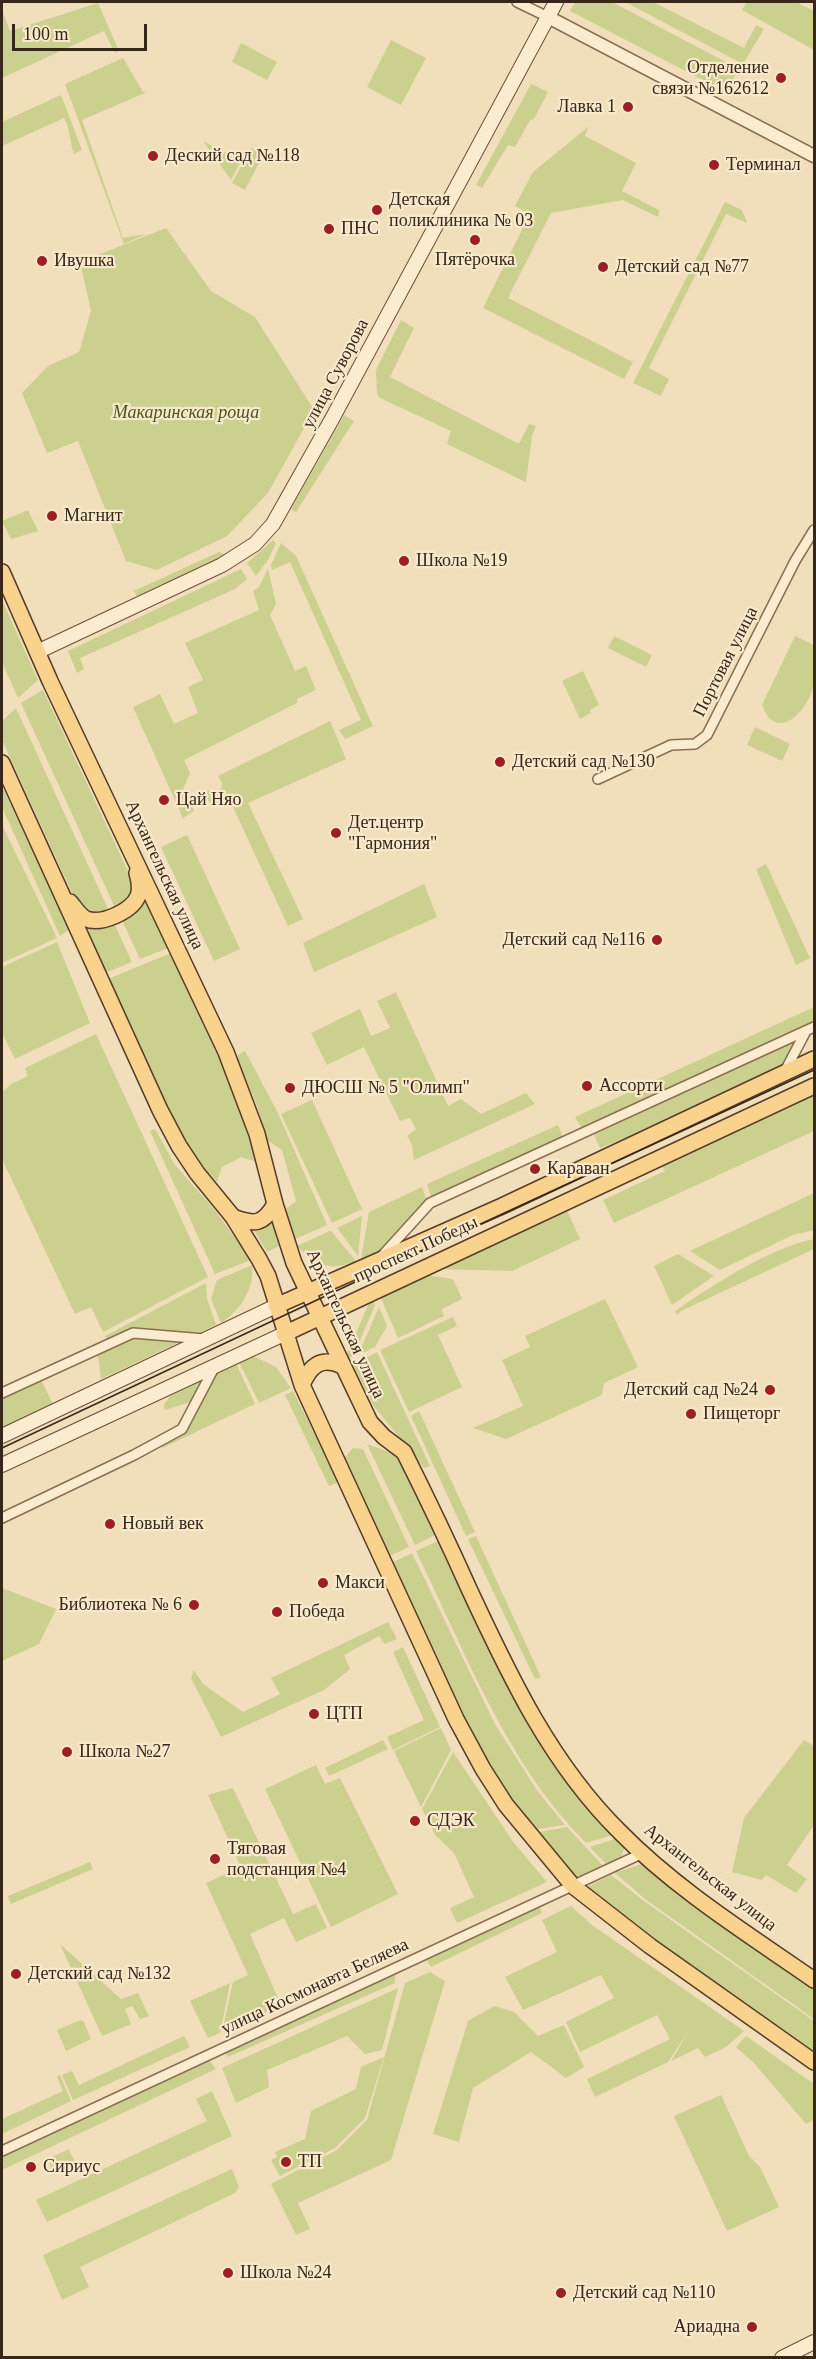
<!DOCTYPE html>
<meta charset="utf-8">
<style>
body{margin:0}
#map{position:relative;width:816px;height:2359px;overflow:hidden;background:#f1debb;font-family:"Times New Roman",serif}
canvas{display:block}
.frame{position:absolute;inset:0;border:3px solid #37271a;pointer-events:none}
.scale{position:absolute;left:12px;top:24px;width:135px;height:27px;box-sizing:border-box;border:3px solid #37271a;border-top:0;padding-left:8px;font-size:18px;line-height:21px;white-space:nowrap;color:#37271a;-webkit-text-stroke:4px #f8e9cb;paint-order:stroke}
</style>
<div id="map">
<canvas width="816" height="2359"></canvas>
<div class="frame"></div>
<div class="scale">100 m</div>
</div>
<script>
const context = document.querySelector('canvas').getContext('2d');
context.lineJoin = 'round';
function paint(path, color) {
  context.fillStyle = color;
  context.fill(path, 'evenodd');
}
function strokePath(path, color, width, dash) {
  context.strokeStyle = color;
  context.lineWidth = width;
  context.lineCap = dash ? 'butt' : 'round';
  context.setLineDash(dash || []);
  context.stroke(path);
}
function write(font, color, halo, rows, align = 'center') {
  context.font = font + ' "Times New Roman",serif';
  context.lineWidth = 4.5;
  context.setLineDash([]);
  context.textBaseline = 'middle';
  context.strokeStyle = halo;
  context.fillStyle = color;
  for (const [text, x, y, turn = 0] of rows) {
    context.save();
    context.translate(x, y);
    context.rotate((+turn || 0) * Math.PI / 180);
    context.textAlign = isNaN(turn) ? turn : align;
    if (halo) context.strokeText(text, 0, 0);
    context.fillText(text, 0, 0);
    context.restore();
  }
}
paint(new Path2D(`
 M575,2H612L739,69L726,92L570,11Z
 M625,2H653L744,48L756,25L764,29L743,64Z
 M747,2H796L814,11V50L742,10Z
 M98,3L119,51L115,53L104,31L2,78V10L10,31Z
 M391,40L426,58L401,105L367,87Z
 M241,43L277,62L267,80L232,62Z
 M123,58L143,92H147L82,120L123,238L146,234L124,244L65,84Z
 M531,84L548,92L534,119L530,120L515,147L508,145L482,188L476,185Z
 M61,95L82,150L74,154C69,141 71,130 64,118L2,146V122Z
 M588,127L585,136L636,163L622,191L659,210L658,217L623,200L551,213L508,298L633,362L624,379L483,308L530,214L515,206L533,172Z
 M203,141L241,161L231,180Z
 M251,148L263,155L245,190L232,183Z
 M725,202L742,210L747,223L726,214L649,368L669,379L661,396L633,383Z
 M166,228L211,291L255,317L314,410L268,493L227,536L157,570L126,561L78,441L47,453L22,393L48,366L79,352L91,311L80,262Z
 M401,320L414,328L390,377L519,444L529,424L536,426L532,436L526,482L447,444L451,431L380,398L377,394L376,370Z
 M344,415L354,421L296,512L291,509Z
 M28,510L38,531L11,539L2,521Z
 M273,540L276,543L268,560L256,576L247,563Z
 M281,543L296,556L373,726L345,739L339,730L361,720L290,562L272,570L271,565Z
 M219,552L226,555L137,596L134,591Z
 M241,569L247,579L235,589L80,658L84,669L77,673L68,651Z
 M268,569L276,604L270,615L295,671L306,666L316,690L297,699V703L184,760L190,773L183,789L194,811L183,818L133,707L160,694L174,724L198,713L188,687L203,680L185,643L259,610L253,591L259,587Z
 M2,600L38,680L18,698L2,662Z
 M614,636L652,655L646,667L608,648Z
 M795,636L814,645C815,658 816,672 814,684C811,701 789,736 769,718C766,715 764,709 762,705Z
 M583,671L599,705L590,710L591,713L580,719L562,681Z
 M43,690L134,884V894L116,910L21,703Z
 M16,708L110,913L93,916L77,904L2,740V721Z
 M330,721L346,759L248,803L303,919L288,926L233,807H212L204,791L221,789L222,783L218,776Z
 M755,727L790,744L782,761L747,745Z
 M2,786L70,929L60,936L2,807Z
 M2,825L57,938L2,963Z
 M187,835L240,949L214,961L161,847Z
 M766,864L810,958L796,965L756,869Z
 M424,884L437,917L314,972L303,943Z
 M144,895L168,948L140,959L121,918Z
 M80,920L113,921L132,962L105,973Z
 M57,942L90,1023L15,1059L2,1033V967Z
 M171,953L232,1087L257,1162L241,1157L222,1167L217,1182C170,1132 137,1043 108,979Z
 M396,992L448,1106L461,1099L481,1114L526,1093L535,1104L414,1160L412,1145L407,1136L416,1129L410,1118L400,1121L364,1047L327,1065L311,1033L360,1009L371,1036L390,1028L377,1001Z
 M814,1007V1023L583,1130L575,1117Z
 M96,1034L208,1277L103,1332L91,1307L75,1314L2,1159V1093L11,1084L28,1076L25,1068Z
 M796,1040L783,1065L647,1130L600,1148L594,1135Z
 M245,1051L278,1113L327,1225L295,1239L286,1209L296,1201L282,1150L267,1140L257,1106L238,1060V1055Z
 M814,1091V1131L614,1223L603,1200L665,1171L661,1164Z
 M312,1100L362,1209L332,1223L281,1114Z
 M558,1125L564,1139L432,1200L427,1184Z
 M155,1129L175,1165L214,1209L251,1260L215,1274L150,1131Z
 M422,1187L427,1202L382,1249L361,1259L369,1212Z
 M814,1193V1230L793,1235L720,1270L690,1251Z
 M565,1206L580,1239L512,1271L436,1269Z
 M362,1216L358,1256L337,1228Z
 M271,1218L279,1246L267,1252L252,1227Z
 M330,1231H331L356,1261C330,1272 316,1266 297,1246Z
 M814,1239V1249L681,1311L677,1315L675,1311C713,1285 769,1248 814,1239Z
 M678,1254L714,1276L672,1305L654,1266Z
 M252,1265C255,1288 240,1311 221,1323L211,1299L217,1280Z
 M425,1275L453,1279L462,1299L442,1309L444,1316L398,1338L380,1296Z
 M206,1283L207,1298L216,1325L101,1379L98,1355L111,1349L105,1336Z
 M605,1299L638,1367L604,1383L602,1395L506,1439L473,1428L523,1406L502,1360L530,1347L525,1336Z
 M373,1301L375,1305L354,1355L349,1358L347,1354L369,1303Z
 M379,1307L387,1326L375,1347L358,1355Z
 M453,1317L457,1326L438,1335L462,1387L409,1412L380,1350Z
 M377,1352L430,1466L424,1468L373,1405L353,1365Z
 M253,1356L276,1367L291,1388L259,1403L238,1360Z
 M235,1361L255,1404L162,1448L160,1442L182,1429L214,1372Z
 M39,1376L56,1410L2,1436V1393Z
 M200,1381L191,1402L165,1410L164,1405L170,1396Z
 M293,1391L339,1482L329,1486L285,1395Z
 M419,1411L475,1532L466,1536L411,1416Z
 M367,1444L400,1456L437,1534L415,1545Z
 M353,1448L363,1449L409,1547L385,1558L348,1480L344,1458Z
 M476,1536L541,1677L535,1679L468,1539Z
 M442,1539L533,1731L566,1781L613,1835L586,1843C506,1763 465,1651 416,1551Z
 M412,1553L495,1724L536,1789L565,1825L532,1830L517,1813L459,1715L389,1564Z
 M2,1588L56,1609L39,1644L2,1661Z
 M388,1622L397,1639L385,1644L379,1636L344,1655L350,1669L324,1690L221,1737L191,1678L194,1670L203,1684L243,1712L280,1694L271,1678Z
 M403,1647L440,1727L393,1750L387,1737L424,1720L393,1652Z
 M441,1728L451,1750L421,1807L394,1751Z
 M383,1740L388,1749L329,1776L325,1768Z
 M804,1740L814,1746V1825L787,1865L807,1879L796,1893L766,1875L762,1880L732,1872L744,1818Z
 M453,1752L514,1843L547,1882L457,1923L450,1908L474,1897L454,1853L436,1836L422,1809Z
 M316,1765L325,1784L340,1778L398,1894L331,1927L265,1789Z
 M233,1788L293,1914L316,1904L327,1928L296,1942L284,1918L250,1934L281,2005L222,2032L233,1982L248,1975L206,1883L241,1867L208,1795Z
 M567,1827L603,1866L576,1877L534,1833Z
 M618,1838L625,1846L621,1857L606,1864L590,1847Z
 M90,1862L93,1869L11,1904L8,1896Z
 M647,1862L686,1896L814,1988V2019L645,1899L615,1873Z
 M611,1875L644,1901L814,2021V2054L664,1948L587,1887Z
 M539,1906L542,1913L431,1967L426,1959Z
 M571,1906L592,1925L744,2031L726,2047L705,2057L698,2048L671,2061L690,2029L668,2062L595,2097L587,2079L670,2039L657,2015L580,2052L566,2022L614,1998L601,1975L523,2010L505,1977L557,1952L542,1920Z
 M60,1944L121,1999L138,1993L149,2016L140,2019L132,2006L125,2009L131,2024L102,2036Z
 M430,1972L445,1981L391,2160L298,2203L310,2229L296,2235L271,2184L337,2150L367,2120L405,1983Z
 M395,1974V1983L228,2057L225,2052Z
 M230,1983L220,2033L208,2038L190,2001Z
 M398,1988L382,2050L365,2054L347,2036L267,2070L269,2087L236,2103L222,2068Z
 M494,2006L514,2012L538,2036L564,2025L584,2067L566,2078L531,2052L473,2088L459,2142L433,2134L468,2021Z
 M81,2020L84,2022L91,2039L66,2051L57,2030Z
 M184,2036L190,2047L73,2100L62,2075L72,2071L79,2085Z
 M746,2036L814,2084V2120L806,2124L753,2062L736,2047Z
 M384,2057L365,2118L335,2148L280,2176L271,2160L277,2157L275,2152L305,2139L311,2111L356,2089L361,2067Z
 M209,2060L216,2069L2,2170V2157Z
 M60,2075L71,2101L2,2134V2119L63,2091L57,2077Z
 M212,2091L232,2136L47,2222L36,2200L207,2121L196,2099Z
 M721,2095L749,2156L760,2167L779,2207L727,2231L674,2116Z
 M69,2149L76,2165L54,2175L48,2159Z
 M232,2169L239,2187L235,2193L80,2267L89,2287L62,2300L43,2255Z`), '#cbd08f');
const minor = new Path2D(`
 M517,2L548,17
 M598,779L671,745L695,744L707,735L795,561L814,530
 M785,1071L806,1031
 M381,1257L430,1203L814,1027
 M2,1393L133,1333L204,1339
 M2,1518L134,1455L182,1429L215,1366
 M2,2151L643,1853`);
const tertiary = new Path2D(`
 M548,17L814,156`);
const secondary = new Path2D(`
 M37,652L222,565L255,544L273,524L332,419L556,2
 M2,1436L276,1306
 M2,1465L284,1334
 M782,2358L814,2342`);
const primary = new Path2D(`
 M2,572L50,681L226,1052L257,1134L275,1204L294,1263L370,1422L384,1437L404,1452C427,1498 449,1544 470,1591C510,1677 551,1764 620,1832C677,1890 748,1934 814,1980
 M2,763L160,1110L179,1146L197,1173L233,1217L259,1259L268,1276L302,1385L456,1719L483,1769L506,1805L573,1886L650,1946L814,2062
 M70,902C75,908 79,915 86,919C102,925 132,911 138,896C141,888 139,880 137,873
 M233,1217C254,1225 263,1225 275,1204
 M276,1306L502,1206L814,1059
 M284,1334L814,1086
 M302,1385C310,1366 321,1356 342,1366`);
strokePath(minor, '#896e54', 12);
strokePath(tertiary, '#896e54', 15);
strokePath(secondary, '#6b4e37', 16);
strokePath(primary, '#563c29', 18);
strokePath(minor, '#fceccf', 9);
strokePath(tertiary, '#fceccf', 12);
strokePath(secondary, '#fceccf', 14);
strokePath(primary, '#f9d28e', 15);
strokePath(new Path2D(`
 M2,1448L368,1276L814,1070`), '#37271a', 1.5);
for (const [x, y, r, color] of [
 [781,78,6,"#9d1f26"],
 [628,107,6,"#9d1f26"],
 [153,156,6,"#9d1f26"],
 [714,165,6,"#9d1f26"],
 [377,210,6,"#9d1f26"],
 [329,229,6,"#9d1f26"],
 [475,240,6,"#9d1f26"],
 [42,261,6,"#9d1f26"],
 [603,267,6,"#9d1f26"],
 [52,516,6,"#9d1f26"],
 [404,561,6,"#9d1f26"],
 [500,762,6,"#9d1f26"],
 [164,800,6,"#9d1f26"],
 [336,833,6,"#9d1f26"],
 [657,940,6,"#9d1f26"],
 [587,1086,6,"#9d1f26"],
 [290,1088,6,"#9d1f26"],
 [535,1169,6,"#9d1f26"],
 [770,1390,6,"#9d1f26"],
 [691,1414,6,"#9d1f26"],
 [110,1524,6,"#9d1f26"],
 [323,1583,6,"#9d1f26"],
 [194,1605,6,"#9d1f26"],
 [277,1612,6,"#9d1f26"],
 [314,1714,6,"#9d1f26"],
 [67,1752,6,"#9d1f26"],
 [415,1821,6,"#9d1f26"],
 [215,1859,6,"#9d1f26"],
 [16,1974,6,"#9d1f26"],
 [286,2162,6,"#9d1f26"],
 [31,2167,6,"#9d1f26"],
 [228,2273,6,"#9d1f26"],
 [561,2293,6,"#9d1f26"],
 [752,2327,6,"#9d1f26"]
]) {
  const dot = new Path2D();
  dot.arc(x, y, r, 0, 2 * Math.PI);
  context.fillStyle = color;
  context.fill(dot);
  strokePath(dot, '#f8e9cb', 2);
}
write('18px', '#37271a', '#f8e9cb', [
 ["Отделение",769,68,"right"],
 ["связи №162612",769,89,"right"],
 ["Лавка 1",616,107,"right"],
 ["Деский сад №118",165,156],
 ["Терминал",726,165],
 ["Детская",389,200],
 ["поликлиника № 03",389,221],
 ["ПНС",341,229],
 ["Пятёрочка",475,260,"center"],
 ["Ивушка",54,261],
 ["Детский сад №77",615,267],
 ["Магнит",64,516],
 ["Школа №19",416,561],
 ["Детский сад №130",512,762],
 ["Цай Няо",176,800],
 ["Дет.центр",348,823],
 ["\"Гармония\"",348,844],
 ["Детский сад №116",645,940,"right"],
 ["Ассорти",599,1086],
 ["ДЮСШ № 5 \"Олимп\"",302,1088],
 ["Караван",547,1169],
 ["Детский сад №24",758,1390,"right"],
 ["Пищеторг",703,1414],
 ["Новый век",122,1524],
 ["Макси",335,1583],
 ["Библиотека № 6",182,1605,"right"],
 ["Победа",289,1612],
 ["ЦТП",326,1714],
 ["Школа №27",79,1752],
 ["СДЭК",427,1821],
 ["Тяговая",227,1849],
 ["подстанция №4",227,1870],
 ["Детский сад №132",28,1974],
 ["ТП",298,2162],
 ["Сириус",43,2167],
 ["Школа №24",240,2273],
 ["Детский сад №110",573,2293],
 ["Ариадна",740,2327,"right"]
], 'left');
write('18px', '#37271a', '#f8e9cb', [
 ["улица Суворова",336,374,-62],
 ["Портовая улица",726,662,-63],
 ["Архангельская улица",164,875,65],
 ["проспект Победы",416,1250,-25],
 ["Архангельская улица",345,1324,65],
 ["Архангельская улица",710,1878,38],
 ["улица Космонавта Беляева",315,1987,-25]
]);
write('italic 18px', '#4a551f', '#f8e9cb', [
 ["Макаринская роща",186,413]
]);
</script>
